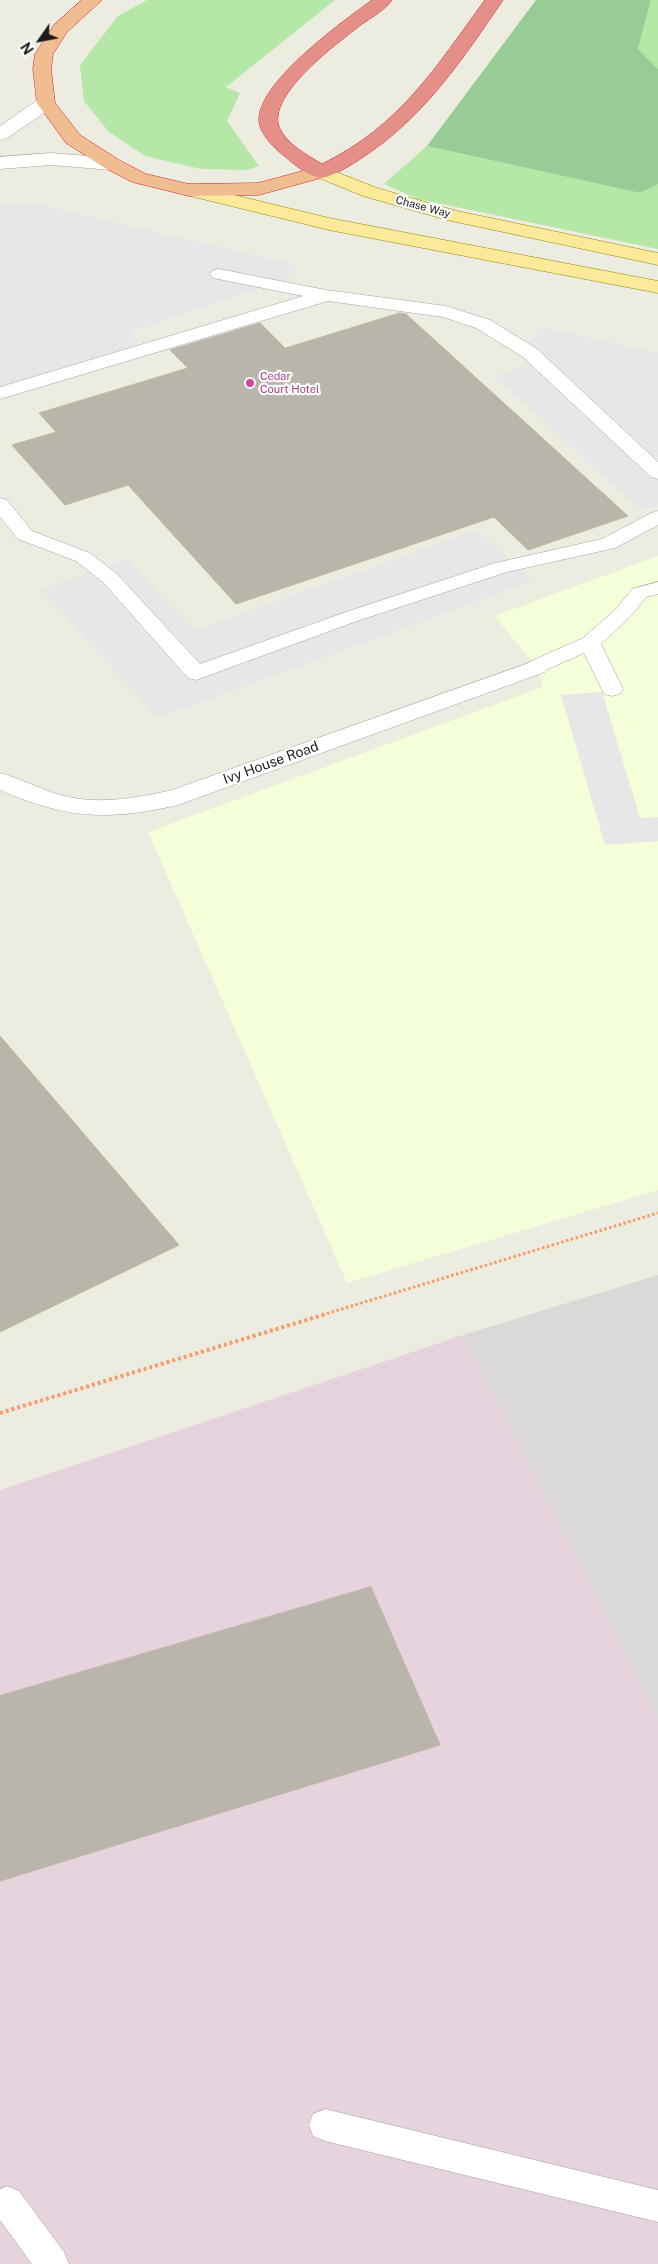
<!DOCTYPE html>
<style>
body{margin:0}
#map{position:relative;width:658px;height:2264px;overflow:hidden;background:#edece1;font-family:"Public Sans",sans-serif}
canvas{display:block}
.north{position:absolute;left:15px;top:15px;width:50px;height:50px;-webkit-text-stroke:4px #fff;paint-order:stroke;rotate:237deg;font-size:14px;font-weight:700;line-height:20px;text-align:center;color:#1b1b1b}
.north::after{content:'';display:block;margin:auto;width:18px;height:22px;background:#1b1b1b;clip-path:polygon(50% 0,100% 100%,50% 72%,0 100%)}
</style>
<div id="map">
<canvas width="658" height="2264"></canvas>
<div class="north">N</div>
</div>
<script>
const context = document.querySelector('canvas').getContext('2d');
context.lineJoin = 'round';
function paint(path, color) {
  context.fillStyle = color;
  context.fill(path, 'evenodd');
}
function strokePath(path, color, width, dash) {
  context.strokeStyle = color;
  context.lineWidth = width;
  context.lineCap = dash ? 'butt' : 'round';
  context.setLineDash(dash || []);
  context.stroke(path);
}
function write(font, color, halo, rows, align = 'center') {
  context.font = font + ' "Public Sans",sans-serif';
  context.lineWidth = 4.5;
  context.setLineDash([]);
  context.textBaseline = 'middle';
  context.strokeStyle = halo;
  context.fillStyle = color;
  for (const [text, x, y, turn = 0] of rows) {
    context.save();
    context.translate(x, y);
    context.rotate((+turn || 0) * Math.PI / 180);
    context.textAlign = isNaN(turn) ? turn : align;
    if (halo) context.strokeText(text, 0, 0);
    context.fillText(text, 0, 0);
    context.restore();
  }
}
paint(new Path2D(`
 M658,1275V1721L463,1335Z`), '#dad9d8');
paint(new Path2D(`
 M463,1335L658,1721V2264H0V1490Z`), '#e6d3dd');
paint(new Path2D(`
 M658,556V1190L347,1283L148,832L543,687L537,667L494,616Z`), '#f4fed8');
paint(new Path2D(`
 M147,0H335L226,87L240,93L227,121L259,166L247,170L201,169L145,156L109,132L84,101L80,65L118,16Z
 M651,0H658V69L638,49Z
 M427,146L640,193L658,184V249L418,199L384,184Z`), '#b5e7a6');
paint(new Path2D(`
 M536,0H651L638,49L658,69V184L640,193L427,146Z`), '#97cc96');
paint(new Path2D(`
 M0,203L37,204L297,265L288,279L131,332L137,345L0,387Z
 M542,327L658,353V506L640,510L495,377L525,365L530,353V342Z
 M477,530L533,581L157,718L41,589L128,559L194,630Z
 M602,692L640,818L658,817V841L605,845L561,695Z`), '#e7e7e7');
const building = new Path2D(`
 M400,313L406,314L628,516L528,550L494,517L236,604L128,485L65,505L12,445L56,432L39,413L188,368L170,350L260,323L285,348Z
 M0,1036L179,1245L0,1332Z
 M371,1587L440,1745L0,1881V1696Z`);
paint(building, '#b9b5ab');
strokePath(building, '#beb6a4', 1);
const service = new Path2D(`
 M219,269L326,290L446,306L490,320L537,349L658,462V479L651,477L523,357L476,328L443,317L328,301L0,399V387L303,296L213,278L210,274L213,270Z
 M0,498L7,500L32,531L90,553L117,574L200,664L346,612L495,563L602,539L651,513L658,511V525L615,548L507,572L360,620L196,680L188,678L103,582L76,561L18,539L0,517Z
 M658,582V594L646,597L630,617L601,644L623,689L620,694L612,696L604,694L584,653L537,674L529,672L526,667L529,662L583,638L616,609L632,589Z
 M325,2109L658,2190V2222L325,2141L313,2136L309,2125L313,2114Z
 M7,2186L19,2191L64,2252L69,2264H32L0,2220V2189Z`);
const minor = new Path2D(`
 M46,97L53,99L55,103L53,107L7,138L0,140V126L39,99Z
 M51,153L112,158L119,160L122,164L119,168L112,170L51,165L0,169V157Z
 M537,660L545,662L549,667L545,672L178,805C108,821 67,819 0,790V773C19,778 36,787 54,793C93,806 133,799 172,790Z`);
const primary = new Path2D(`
 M321,166L377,188L457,211L658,253V265L447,220L363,196L314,176L311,172L314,168Z
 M189,184L329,218L658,281V293L329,230L182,194L179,190L182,186Z`);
const trunk = new Path2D(`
 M82,0H102L67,32L53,54L51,69L55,103L80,135L119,160L146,174L189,184L258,183L321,166L328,168L331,172L328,176L259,195L189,196L132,182L105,168L66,143L37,103L33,69L35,54L54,25Z`);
const motorway = new Path2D(`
 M372,0H392C385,10 372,17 362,24C339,42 267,94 279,127C286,144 307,155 322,164C400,126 436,67 485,0H503C464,57 427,113 369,153C356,162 341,172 326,177C312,181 293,163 283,155C273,147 258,132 259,118C261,80 342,22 372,0Z`);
strokePath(service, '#a2a2a2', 1);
strokePath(minor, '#a2a2a2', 1);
strokePath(primary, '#918802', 1);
strokePath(trunk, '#d32633', 1);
strokePath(motorway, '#d32633', 1);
strokePath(new Path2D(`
 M322,1315L658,1213`), '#f89c67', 3, [2.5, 2.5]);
strokePath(new Path2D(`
 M0,1413L326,1314`), '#f89c67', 4, [3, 3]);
paint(service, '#fff');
paint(minor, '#fff');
paint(primary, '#faea99');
paint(trunk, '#efbd90');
paint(motorway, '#e49088');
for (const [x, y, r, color] of [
 [250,383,5,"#d1479c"]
]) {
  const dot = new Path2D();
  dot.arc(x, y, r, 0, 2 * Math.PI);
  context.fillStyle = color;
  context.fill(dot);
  strokePath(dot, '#fff', 2);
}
write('11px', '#1b1b1b', '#fff', [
 ["Chase Way",423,207,15]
]);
write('11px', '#b23c85', '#fff', [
 ["Cedar",260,377],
 ["Court Hotel",260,390]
], 'left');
write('14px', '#1b1b1b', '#fff', [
 ["Ivy House Road",271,763,-20]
]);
</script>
